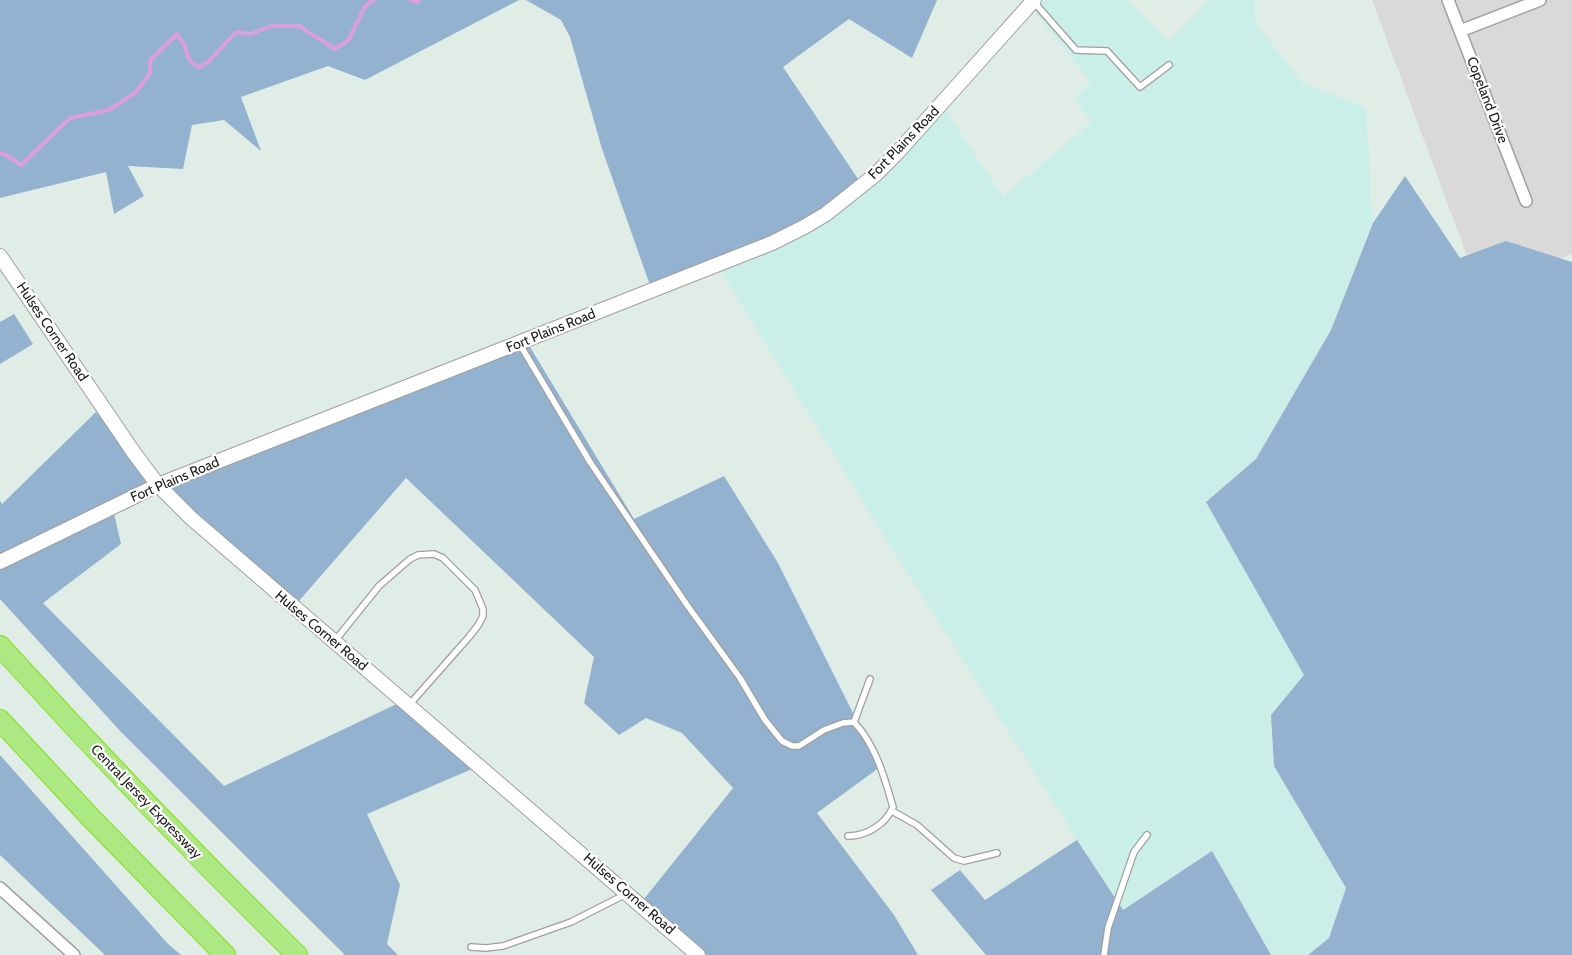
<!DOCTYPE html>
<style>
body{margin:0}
canvas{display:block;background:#e0ede6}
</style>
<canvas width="1572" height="955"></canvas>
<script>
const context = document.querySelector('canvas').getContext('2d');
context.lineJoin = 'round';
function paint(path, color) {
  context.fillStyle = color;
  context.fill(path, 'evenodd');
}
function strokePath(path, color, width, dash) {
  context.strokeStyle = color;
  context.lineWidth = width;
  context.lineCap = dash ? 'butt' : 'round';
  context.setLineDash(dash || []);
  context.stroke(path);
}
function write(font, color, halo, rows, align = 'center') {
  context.font = font + ' Cabin,sans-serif';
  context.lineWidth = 4.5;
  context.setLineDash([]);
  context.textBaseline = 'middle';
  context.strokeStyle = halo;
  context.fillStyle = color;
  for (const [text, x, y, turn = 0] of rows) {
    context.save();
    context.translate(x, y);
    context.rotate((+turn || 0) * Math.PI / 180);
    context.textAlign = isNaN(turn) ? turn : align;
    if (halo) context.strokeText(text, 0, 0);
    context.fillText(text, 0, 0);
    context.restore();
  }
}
paint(new Path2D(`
 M1372,0H1572V254L1479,288Z`), '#d8d9d8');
paint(new Path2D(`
 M1036,0H1128L1169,41L1209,0H1254L1256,24L1302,83L1366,107L1373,223L1331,330L1256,459L1206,502L1305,675L1271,715L1274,766L1346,888L1329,938L1308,955H1271L1212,851L1122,910L878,527L718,266L864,188L943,107L1003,197L1092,122L1074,99L1091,82L1030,6Z`), '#caeee8');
paint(new Path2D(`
 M0,0H519L365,80L328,66L241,97L261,151L224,120L192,125L183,169L128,166L144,196L114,214L106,172L0,198Z
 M526,0H937L912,58L849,19L783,67L864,188L718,266L652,291L602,149L570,37L561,20Z
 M1405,176L1460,258L1506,241L1572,262V955H1308L1329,938L1346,888L1274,766L1271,715L1304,675L1206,502L1256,459L1331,330L1373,223Z
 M14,314L33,344L0,364V322Z
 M527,342L634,519L724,476L778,563L880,767L817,813L894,915L918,955H700L640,904L733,788L682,733L646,718L619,735L584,703L594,657L406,478L292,609L156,494L113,509L121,544L43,603L224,786L403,701L479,766L367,814L400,885L387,944L398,955H345L121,732L0,599V501L2,504L96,412L157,483Z
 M0,755L168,944L181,955H105L0,855Z
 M1077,840L1123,910L1212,851L1271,955H986L931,890L960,870L985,900Z`), '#93b2cf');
strokePath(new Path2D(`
 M411,0L417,2L419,0
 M0,154L3,153L21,165L70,118L109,110L136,92L150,73V60L177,34C179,37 182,41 184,44C189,56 185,61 200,67L208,62L236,32L251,34L271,26H300C311,36 323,39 334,49L348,41L365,6L374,0`), '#dd9edd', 4);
const service = new Path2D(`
 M1033,1L1076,50L1107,51L1140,87L1169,65
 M519,343L590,462L687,605L740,678L765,720L782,741L792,746H799L824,730L843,723L854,722C876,746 884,776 893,807C886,824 867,836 848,836
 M334,642L379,586L410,559L418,555L434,554L443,558L475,590L483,609V616L479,624L469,637L409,705
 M854,722L870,679
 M892,811L917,825L954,858L964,861L997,853
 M471,947L486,948L503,946L571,922L626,894
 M1104,955L1108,928L1134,852L1147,835`);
const minor = new Path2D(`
 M1448,0L1526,201
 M1460,31L1540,0
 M0,888L74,955`);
const tertiary = new Path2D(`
 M0,256L134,453L158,485L191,518L698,955
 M0,562L158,485L772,243L804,227L826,214L875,175L898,152L1034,0`);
const motorway = new Path2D(`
 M0,646C96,752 195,855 297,955
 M0,720L91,818L225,955`);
strokePath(service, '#9f9f9f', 8);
strokePath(minor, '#9f9f9f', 14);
strokePath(tertiary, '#9f9f9f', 16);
strokePath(motorway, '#89dc1c', 22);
strokePath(service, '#fff', 5.5);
strokePath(minor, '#fff', 11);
strokePath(tertiary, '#fff', 14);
strokePath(motorway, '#ade983', 20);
write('14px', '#1b1b1b', '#fff', [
 ["Copeland Drive",1487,100,69],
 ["Fort Plains Road",904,143,-46],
 ["Fort Plains Road",551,331,-22],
 ["Hulses Corner Road",52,332,56],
 ["Fort Plains Road",175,480,-23],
 ["Hulses Corner Road",321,631,40],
 ["Central Jersey Expressway",146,802,46],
 ["Hulses Corner Road",629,894,41]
]);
</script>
